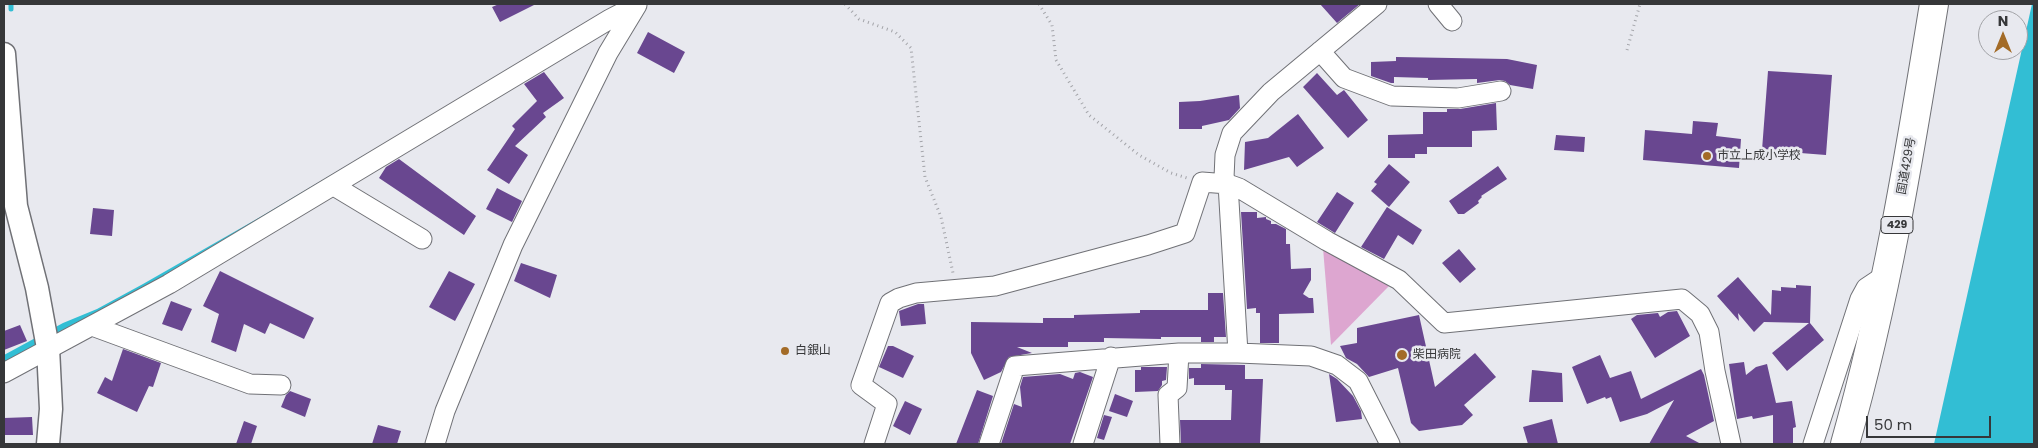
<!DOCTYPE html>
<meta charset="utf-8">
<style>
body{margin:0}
#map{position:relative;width:2038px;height:448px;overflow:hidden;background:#e8e9ef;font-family:Poppins,sans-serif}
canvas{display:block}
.frame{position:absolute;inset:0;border:5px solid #363739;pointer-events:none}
.north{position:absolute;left:1978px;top:10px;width:50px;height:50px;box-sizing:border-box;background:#e8e9ef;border:1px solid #a1a2a6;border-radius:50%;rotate:0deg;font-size:14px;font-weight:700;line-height:20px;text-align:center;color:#363739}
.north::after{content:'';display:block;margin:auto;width:18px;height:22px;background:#a36b27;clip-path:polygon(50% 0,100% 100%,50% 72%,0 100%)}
.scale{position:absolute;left:1866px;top:416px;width:125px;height:22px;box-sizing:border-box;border:2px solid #363739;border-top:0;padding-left:6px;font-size:15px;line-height:18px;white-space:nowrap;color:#363739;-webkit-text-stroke:4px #e8e9ef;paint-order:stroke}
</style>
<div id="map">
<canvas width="2038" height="448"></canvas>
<div class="frame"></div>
<div class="north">N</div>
<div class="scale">50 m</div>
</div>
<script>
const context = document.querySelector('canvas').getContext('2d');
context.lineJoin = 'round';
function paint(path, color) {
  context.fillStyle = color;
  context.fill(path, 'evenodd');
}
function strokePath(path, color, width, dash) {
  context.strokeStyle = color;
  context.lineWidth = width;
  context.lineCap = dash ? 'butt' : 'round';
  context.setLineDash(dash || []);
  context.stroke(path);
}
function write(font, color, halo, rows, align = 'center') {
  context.font = font + ' Poppins,"Noto Sans JP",sans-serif';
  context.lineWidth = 5;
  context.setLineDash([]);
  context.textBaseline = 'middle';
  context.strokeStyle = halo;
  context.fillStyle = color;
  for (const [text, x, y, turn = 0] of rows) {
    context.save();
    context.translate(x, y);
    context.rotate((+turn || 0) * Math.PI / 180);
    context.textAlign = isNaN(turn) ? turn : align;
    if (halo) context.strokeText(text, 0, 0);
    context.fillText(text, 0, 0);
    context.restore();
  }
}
paint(new Path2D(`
 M1323,248L1389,286L1331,345Z`), '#dda6d0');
paint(new Path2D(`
 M2032,4H2034V444H1934Z
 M607,11L215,249L4,363V355L63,323L97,309L143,284L262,216Z`), '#32bed4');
strokePath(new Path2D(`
 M11,4V9`), '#32bed4', 5);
paint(new Path2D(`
 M499,4H536L500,22L492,7Z
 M1320,4H1360L1337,23Z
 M648,32L685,52L674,73L637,53Z
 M1396,57L1507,59L1537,65L1533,89L1510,85L1505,81L1500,80L1477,83V79L1428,80V78L1394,77V83H1391L1371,76V62L1396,61Z
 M1768,71L1832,75L1826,155L1762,150Z
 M544,72L564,98L543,113L546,117L515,146L528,155L509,184L487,170L515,129L512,126L537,101L524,84Z
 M1317,73L1337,95L1344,90L1368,120L1348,138L1303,87Z
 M1239,95L1240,108L1229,120L1202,126V129H1179V102L1200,101Z
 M1496,103L1497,130L1472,131V147H1427V154H1415V158H1388V135L1423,134V112H1447V109H1460Z
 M1298,114L1324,148L1297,167L1289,157L1244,170L1245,142L1268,138Z
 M1693,121L1718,123L1716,136L1741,139L1739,168L1643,160L1645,130L1692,134Z
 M1556,135L1585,137L1584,152L1554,150Z
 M399,159L476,216L464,235L379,178L386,167Z
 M1389,164L1410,182L1389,207L1371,191L1377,184L1374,182Z
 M1498,166L1507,179L1481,196L1482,197L1478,201L1479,203L1464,214H1458L1449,201Z
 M497,188L522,201L512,222L486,209Z
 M1337,192L1354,203L1335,233L1317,222Z
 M1387,207L1422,230L1413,245L1398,235L1384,259L1361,247Z
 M93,208L114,210L112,236L90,234Z
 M1241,212H1257V218L1266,217V219L1271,221V224H1276L1286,229V244H1290L1291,269L1311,268V280L1303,294L1309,298H1313L1314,313L1279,314V343H1260V313H1256V308L1247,309Z
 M1459,249L1476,269L1460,283L1442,263Z
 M521,263L557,275L550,298L514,281Z
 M220,271L314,318L304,339L270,323L265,334L244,324L236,352L211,342L219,314L203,306Z
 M449,271L475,284L455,321L429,307Z
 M1738,277L1771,315L1772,290L1781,291V287L1796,288V285L1811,286L1810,323L1824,340L1787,371L1772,353L1809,323L1764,322L1754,332L1738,313L1739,321L1717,296Z
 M1208,293H1223L1226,337H1214V342H1201V337H1161V339L1104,338V342H1068V347H1017L1032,353L1009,357L1001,372L984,380L971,353V322L1043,323V318H1074V315L1140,313V310H1208Z
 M171,301L192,309L182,331L162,324Z
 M918,304H924L926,324L901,326L899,311Z
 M1677,311L1690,336L1655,358L1631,319L1637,315L1658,313L1660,317L1668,312Z
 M1419,315L1435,387L1475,353L1496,377L1464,405L1473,415L1462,425L1419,431L1411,423L1398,368L1369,377L1357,364L1346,358L1340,346L1357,343V328Z
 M20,325L27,341L4,350V331Z
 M888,346H893L914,356L903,378L879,367Z
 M123,349L161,363L153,387L149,386L137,412L97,393L105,377L112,381Z
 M1600,355L1610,378L1631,371L1641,399L1701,369L1704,375L1714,421L1686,436L1701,444H1649L1674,400L1647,414L1620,422L1611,397L1606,399L1605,397L1587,404L1572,367Z
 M1744,362L1746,375L1756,367L1767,364L1776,403L1792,401L1796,427L1793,428V444H1773V415L1753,419L1752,416L1737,419L1729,364Z
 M1201,364L1245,365V379H1263L1260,444H1181L1180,420H1231L1232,390H1225V385H1194V378L1189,379V368H1201Z
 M1141,367H1167L1166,380L1162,381V385L1158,391L1135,392V370H1141Z
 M1532,370L1562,373L1563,402H1529Z
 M1080,372L1093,377L1070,444H1001L1014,404L1022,407L1020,387L1023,377L1060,374L1073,379L1075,373Z
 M1329,374L1337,379L1353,396L1361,411L1362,419L1336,422Z
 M977,390L993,396L978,444H956Z
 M290,391L311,399L305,417L281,407L286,395Z
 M1115,394L1133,401L1127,417L1109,411Z
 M905,401L922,409L910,435L893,426Z
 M1104,415L1112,417L1104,440L1097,438Z
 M32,417L33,435H4V418Z
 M1552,419L1558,444H1528L1523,427Z
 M244,421L257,426L251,444H236Z
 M378,425L401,431L397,444H372Z`), '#694790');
const minor = new Path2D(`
 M1438,4L1452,21
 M1320,51L1344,78L1392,96L1458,98L1501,91
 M334,186L422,239
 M92,326L250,384L281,385
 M1238,353L1228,184L1224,178L1225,155L1232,133L1271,92L1377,4
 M4,373L169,284L610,19L635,6
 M435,444L445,411L513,245L608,53L637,5
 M874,444L887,404L861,385L890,303L899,298L916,293L995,286L1148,245L1185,233L1202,182L1228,184L1239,188L1327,241L1399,280L1444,323L1682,299L1700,314L1709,332L1715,371L1731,444
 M989,444L1015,366L1179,353H1238L1311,356L1337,365L1358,381L1390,444
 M1083,444L1111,357
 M1170,444L1168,395L1177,388L1179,353
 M1813,444L1860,299L1866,288L1887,274`);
const tertiary = new Path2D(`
 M4,54L16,206L37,288L48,348L51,409L48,444`);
const trunk = new Path2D(`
 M1845,444C1886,300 1910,152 1934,4`);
strokePath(minor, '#707176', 21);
strokePath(tertiary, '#707176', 25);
strokePath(trunk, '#707176', 30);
strokePath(new Path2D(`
 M845,4L859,19L895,32L911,48L925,177L941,217L953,273
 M1039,4L1052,25L1056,60L1089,115L1139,155L1171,173L1187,178
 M1627,50L1640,4`), '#a3a4a9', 3, [1, 4]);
strokePath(minor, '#fff', 19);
strokePath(tertiary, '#fff', 22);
strokePath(trunk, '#fff', 28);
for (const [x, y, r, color] of [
 [1707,156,5,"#a36b27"],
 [785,351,5,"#a36b27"],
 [1402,355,6,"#a36b27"]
]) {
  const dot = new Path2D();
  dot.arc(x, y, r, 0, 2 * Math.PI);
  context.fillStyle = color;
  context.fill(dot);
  strokePath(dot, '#e8e9ef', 2);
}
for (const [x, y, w] of [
 [1897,225,32]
]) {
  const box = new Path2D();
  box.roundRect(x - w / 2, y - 8.5, w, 17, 4);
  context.fillStyle = '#e8e9ef';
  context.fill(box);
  strokePath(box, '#363739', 1);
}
write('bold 11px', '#363739', null, [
 ["429",1897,225]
]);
write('12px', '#363739', '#e8e9ef', [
 ["市立上成小学校",1717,156],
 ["白銀山",795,351],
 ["柴田病院",1413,355]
], 'left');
write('12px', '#363739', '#e8e9ef', [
 ["国道429号",1907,166,-80]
]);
</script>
